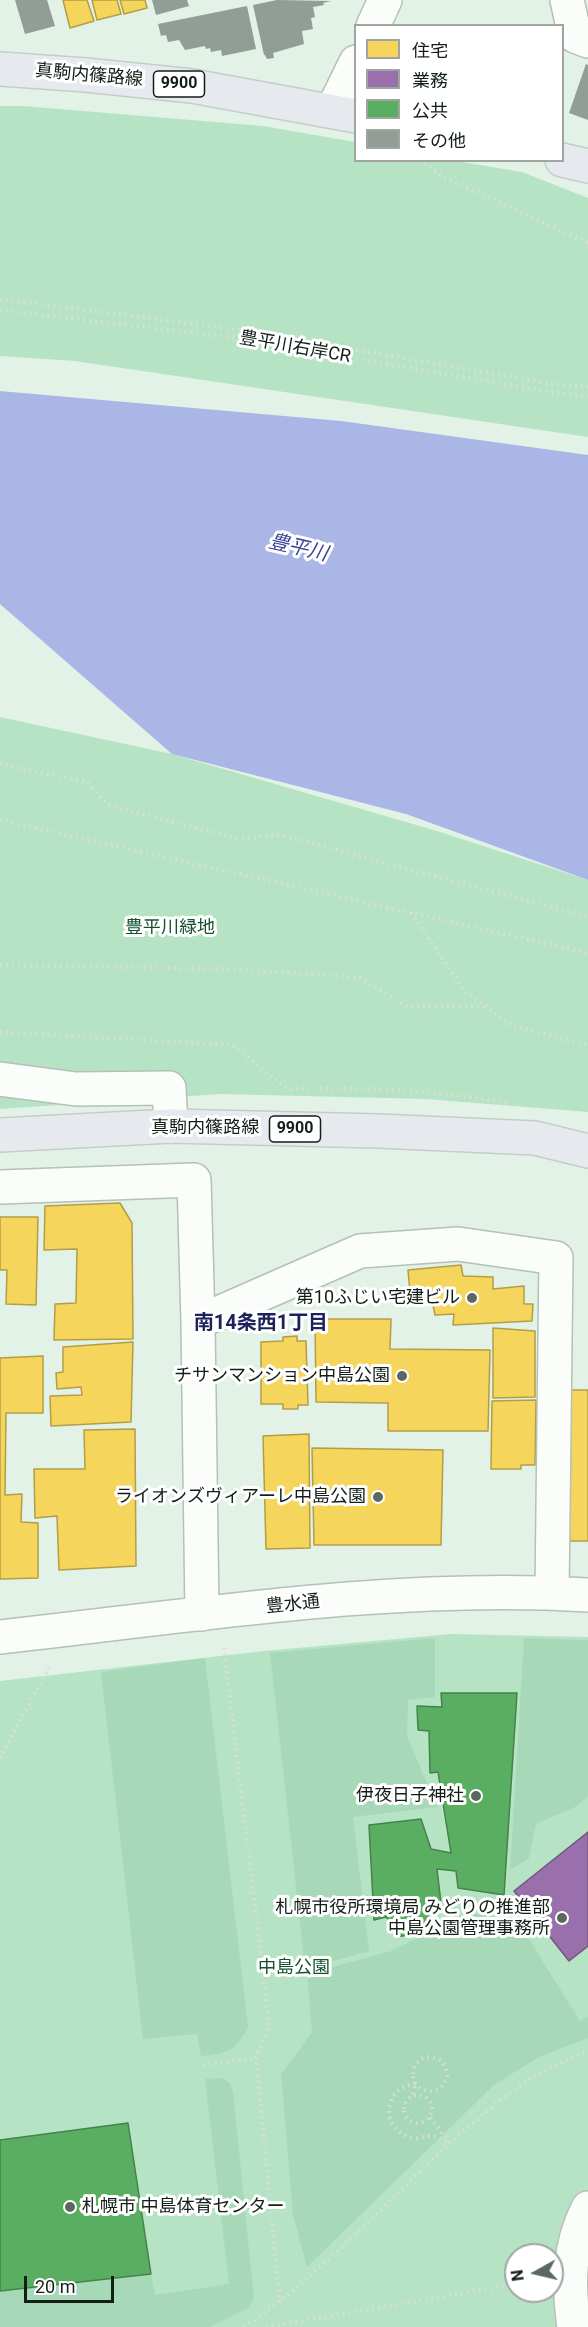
<!DOCTYPE html>
<meta charset="utf-8">
<style>
body{margin:0}
#map{position:relative;width:588px;height:2327px;overflow:hidden;background:#e2f2e7;font-family:Roboto,"Noto Sans JP",sans-serif}
canvas{display:block}
.legend{position:absolute;left:354px;top:24px;width:210px;height:138px;box-sizing:border-box;background:#fff;border:2px solid #a1a5a2;margin:0;padding:8px 10px;list-style:none;font-size:18px;color:#131e17}
.legend li{display:flex;align-items:center;gap:12px;height:30px}
.legend b{width:30px;border:2px solid #a1a5a2}
.north{position:absolute;left:504px;top:2243px;width:60px;height:60px;box-sizing:border-box;background:#fff;border:2px solid #a1a5a2;border-radius:50%;rotate:262deg;font-size:16px;font-weight:700;line-height:24px;text-align:center;color:#131e17}
.north::after{content:'';display:block;margin:auto;width:21px;height:27px;background:#5b6860;clip-path:polygon(50% 0,100% 100%,50% 72%,0 100%)}
.scale{position:absolute;left:24px;top:2276px;width:90px;height:27px;box-sizing:border-box;border:3px solid #131e17;border-top:0;padding-left:8px;font-size:18px;line-height:21px;white-space:nowrap;color:#131e17;-webkit-text-stroke:4px #fff;paint-order:stroke}
</style>
<div id="map">
<canvas width="588" height="2327"></canvas>
<ul class="legend">
<li><b style="height:16px;background:#f6d55c"></b>住宅</li>
<li><b style="height:16px;background:#9970ab"></b>業務</li>
<li><b style="height:16px;background:#5aae61"></b>公共</li>
<li><b style="height:16px;background:#919d95"></b>その他</li>
</ul>
<div class="north">N</div>
<div class="scale">20 m</div>
</div>
<script>
const context = document.querySelector('canvas').getContext('2d');
context.lineJoin = 'round';
function paint(path, color) {
  context.fillStyle = color;
  context.fill(path, 'evenodd');
}
function strokePath(path, color, width, dash) {
  context.strokeStyle = color;
  context.lineWidth = width;
  context.lineCap = dash ? 'butt' : 'round';
  context.setLineDash(dash || []);
  context.stroke(path);
}
function write(font, color, halo, rows, align = 'center') {
  context.font = font + ' Roboto,"Noto Sans JP",sans-serif';
  context.lineWidth = 6;
  context.setLineDash([]);
  context.textBaseline = 'middle';
  context.strokeStyle = halo;
  context.fillStyle = color;
  for (const [text, x, y, turn = 0] of rows) {
    context.save();
    context.translate(x, y);
    context.rotate((+turn || 0) * Math.PI / 180);
    context.textAlign = isNaN(turn) ? turn : align;
    if (halo) context.strokeText(text, 0, 0);
    context.fillText(text, 0, 0);
    context.restore();
  }
}
paint(new Path2D(`
 M0,106H23L263,126L355,142L356,160L456,161L522,172L588,198V437L75,361L0,356Z
 M0,717L172,754L437,831L588,880V1112L426,1099L221,1094L0,1109Z
 M451,1634L588,1637V2327H0V1681L264,1651ZM516,2255H552V2291H516Z`), '#b7e3c5');
paint(new Path2D(`
 M435,1638V1697L408,1700L407,1736L437,1807L353,1817L369,1951L305,1969L270,1653Z
 M524,1638L588,1640V1797L575,1807L536,1824L529,1858L510,1870Z
 M205,1658L248,2027C235,2052 228,2053 201,2056L197,2034L143,2039L101,1672Z
 M470,1913L517,1920L580,2021L588,2016V2038L539,2057L494,2085L307,2267L293,2215L281,2075L312,2032L307,1974L391,1951Z
 M222,2078L230,2083L233,2092L254,2298L248,2308L210,2327H0V2291L151,2274L155,2295L229,2284L205,2079Z`), '#a7d9b9');
paint(new Path2D(`
 M0,391L341,421L588,455V880L406,814L172,754L0,604Z`), '#a9b6e6');
const homes = new Path2D(`
 M63,0H87L94,21L70,28Z
 M92,0H117L121,14L97,20Z
 M120,0H145L147,8L124,14Z
 M120,1203L132,1223L133,1339L54,1340L55,1304L76,1303L77,1249L44,1250L45,1206Z
 M0,1217H38L36,1305L6,1304L7,1270H0Z
 M461,1265L463,1276L493,1277V1289L524,1286V1304H533L532,1321L453,1325L454,1314L435,1315L433,1305L410,1292L408,1270Z
 M315,1319H391L390,1349L490,1350L488,1431H388V1403L316,1402Z
 M493,1328L535,1331V1397L493,1398Z
 M297,1336V1341H306L308,1405H298V1409H283V1404H261V1342L283,1341V1337Z
 M133,1342L131,1422L51,1426L50,1396L82,1395L81,1387L57,1389L56,1373L63,1372V1347Z
 M43,1356V1413H6L5,1495L22,1494L21,1522L38,1523V1578L0,1579V1358Z
 M569,1390H588V1541H569Z
 M536,1400L535,1465H521V1469H491L492,1401Z
 M135,1429L136,1566L59,1570L57,1516L35,1518L34,1469H85L84,1430Z
 M309,1434L310,1548L266,1549L263,1436Z
 M312,1448L443,1450L441,1545H314Z`);
paint(homes, '#f6d55c');
strokePath(homes, '#b29e47', 1.5);
const offices = new Path2D(`
 M588,1832V1946L569,1961L514,1891Z`);
paint(offices, '#9970ab');
strokePath(offices, '#71577f', 1.5);
const public = new Path2D(`
 M441,1693H517L504,1895L458,1888L456,1871L437,1869L442,1911L428,1910L430,1932L395,1937L391,1923L386,1917L374,1920L369,1825L421,1819L431,1849L451,1853L438,1772L430,1773L429,1731L418,1730L417,1706L442,1707Z
 M128,2123L151,2274L0,2291V2140Z`);
paint(public, '#5aae61');
strokePath(public, '#45834b', 1.5);
paint(new Path2D(`
 M15,0H47L55,26L25,34Z
 M152,0H187L189,6L156,15Z
 M277,0L331,1L323,3L324,5L313,7L315,17L311,18L313,29L302,31L304,44L273,53L274,58L267,59L265,55H264L253,5Z
 M247,6L256,49L222,56L221,50L211,52L210,48L206,49L205,46L185,50L179,40L168,42L166,35L161,36L158,24Z
 M586,64L588,65V120L569,113Z`), '#919d95');
const minor = new Path2D(`
 M567,0L575,36L588,41
 M373,26L385,0
 M332,111L356,62
 M0,1079L76,1089L169,1088L171,1126
 M0,1187L194,1180L198,1322L202,1614
 M198,1322L360,1251L458,1244L556,1258L552,1593
 M0,1637C192,1616 395,1583 588,1595
 M574,2327C568,2284 568,2248 588,2208`);
const major = new Path2D(`
 M0,69L86,75L192,86L356,116
 M562,160L588,166
 M0,1135L171,1126L378,1131L535,1138L588,1151`);
strokePath(minor, '#b4c0b8', 36);
strokePath(major, '#c5cdc8', 36);
strokePath(new Path2D(`
 M420,160L444,177L588,243
 M0,299L241,330L553,384L588,387
 M0,310L238,338L555,393L588,396
 M0,764L87,782L106,803L115,807L239,839C255,838 269,833 284,836L588,917
 M0,820L588,953
 M411,913L465,991L512,1026L588,1045
 M0,965L227,969L359,977L407,1007H487
 M0,1032L233,1045L287,1089C362,1086 437,1091 511,1103
 M224,1648L269,2025L256,2058L280,2303
 M0,1758L49,1667
 M413 2074a17 17 0 1 1 34 0a17 17 0 1 1-34 0Z
 M203,2065L256,2058
 M413,2094L416,2083C404,2086 396,2089 391,2101C384,2119 397,2136 415,2138C420,2139 423,2136 428,2136C435,2135 444,2141 450,2143
 M404 2109a14 14 0 1 1 28 0a14 14 0 1 1-28 0Z
 M430,2118L450,2143
 M244,2327C323,2274 385,2201 455,2139C498,2101 532,2070 588,2052
 M266,2327L516,2284`), '#dadedb', 4, [1.5, 4.5]);
strokePath(minor, '#fbfdfb', 33);
strokePath(major, '#e6eaef', 33);
for (const [x, y, r, color] of [
 [472,1298,6,"#5b6860"],
 [402,1376,6,"#5b6860"],
 [378,1497,6,"#5b6860"],
 [476,1796,6,"#5b6860"],
 [562,1918,6,"#5b6860"],
 [70,2207,6,"#5b6860"]
]) {
  const dot = new Path2D();
  dot.arc(x, y, r, 0, 2 * Math.PI);
  context.fillStyle = color;
  context.fill(dot);
  strokePath(dot, '#fff', 2);
}
for (const [x, y, w] of [
 [179,84,51],
 [295,1129,51]
]) {
  const box = new Path2D();
  box.roundRect(x - w / 2, y - 13, w, 26, 4.5);
  context.fillStyle = '#fff';
  context.fill(box);
  strokePath(box, '#131e17', 1.5);
}
write('bold 16px', '#131e17', null, [
 ["9900",179,84],
 ["9900",295,1129]
]);
write('18px', '#131e17', '#fff', [
 ["真駒内篠路線",89,76,5],
 ["豊平川右岸CR",295,348,10],
 ["真駒内篠路線",205,1128],
 ["豊水通",293,1605,-6]
]);
write('18px', '#145130', '#fff', [
 ["豊平川緑地",170,928],
 ["中島公園",294,1968]
]);
write('18px', '#131e17', '#fff', [
 ["第10ふじい宅建ビル",460,1298],
 ["チサンマンション中島公園",390,1376],
 ["ライオンズヴィアーレ中島公園",366,1497],
 ["伊夜日子神社",464,1796],
 ["札幌市役所環境局 みどりの推進部",550,1908],
 ["中島公園管理事務所",550,1929],
 ["札幌市 中島体育センター",82,2207,"left"]
], 'right');
write('italic 20px', '#3c4196', '#fff', [
 ["豊平川",298,549,13]
]);
write('bold 20px', '#1f215a', '#fff', [
 ["南14条西1丁目",261,1324]
]);
</script>
